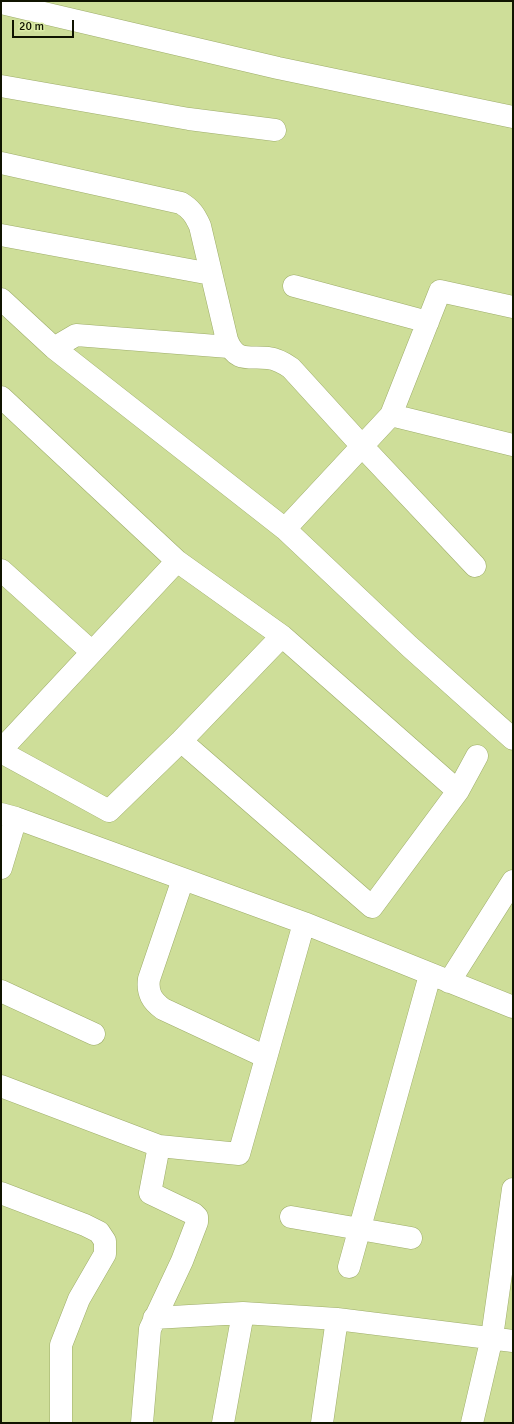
<!DOCTYPE html>
<style>
body{margin:0}
#map{position:relative;width:514px;height:1424px;overflow:hidden;background:#cede99;font-family:Signika,sans-serif}
canvas{display:block}
.frame{position:absolute;inset:0;border:2px solid #101400;pointer-events:none}
.scale{position:absolute;left:12px;top:20px;width:62px;height:18px;box-sizing:border-box;border:2px solid #101400;border-top:0;padding-left:5px;font-size:12px;line-height:14px;white-space:nowrap;color:#101400;-webkit-text-stroke:3px #dbeba6;paint-order:stroke}
</style>
<div id="map">
<canvas width="514" height="1424"></canvas>
<div class="frame"></div>
<div class="scale">20 m</div>
</div>
<script>
const context = document.querySelector('canvas').getContext('2d');
context.lineJoin = 'round';
function strokePath(path, color, width, dash) {
  context.strokeStyle = color;
  context.lineWidth = width;
  context.lineCap = dash ? 'butt' : 'round';
  context.setLineDash(dash || []);
  context.stroke(path);
}
const minor = new Path2D(`
 M1,3L278,68L513,117
 M1,86L189,119L275,130
 M1,163L181,203C191,209 195,215 200,226L227,340C236,363 249,356 268,358C277,359 284,363 291,368L362,446L475,566
 M1,235L211,274
 M294,286L428,322
 M1,299L54,348L285,529L409,646L513,739
 M54,348L76,335L229,347
 M1,397L177,561L282,636L458,791
 M391,415L513,445
 M285,529L391,415L440,291L513,307
 M1,570L92,652
 M181,741L372,907L458,791L477,756
 M1,750L177,561
 M1,752L109,811L181,741L282,636
 M1,814L16,818L304,923L513,1007
 M1,868L16,818
 M183,879L149,979C147,993 152,1001 163,1009L266,1057
 M449,982L513,881
 M1,991L94,1034
 M1,1086L159,1146L150,1193L194,1214L197,1217V1222L182,1261L150,1329L142,1423
 M159,1146L239,1154L304,923
 M1,1193L85,1225L99,1232L105,1241V1254L79,1299L61,1345V1423
 M291,1217L411,1238
 M349,1267L430,975
 M154,1318L243,1313L337,1319L513,1341
 M223,1423L243,1313
 M322,1423L337,1319
 M472,1423L492,1337L513,1189`);
strokePath(minor, '#9ead6a', 23);
strokePath(minor, '#fff', 22);
</script>
